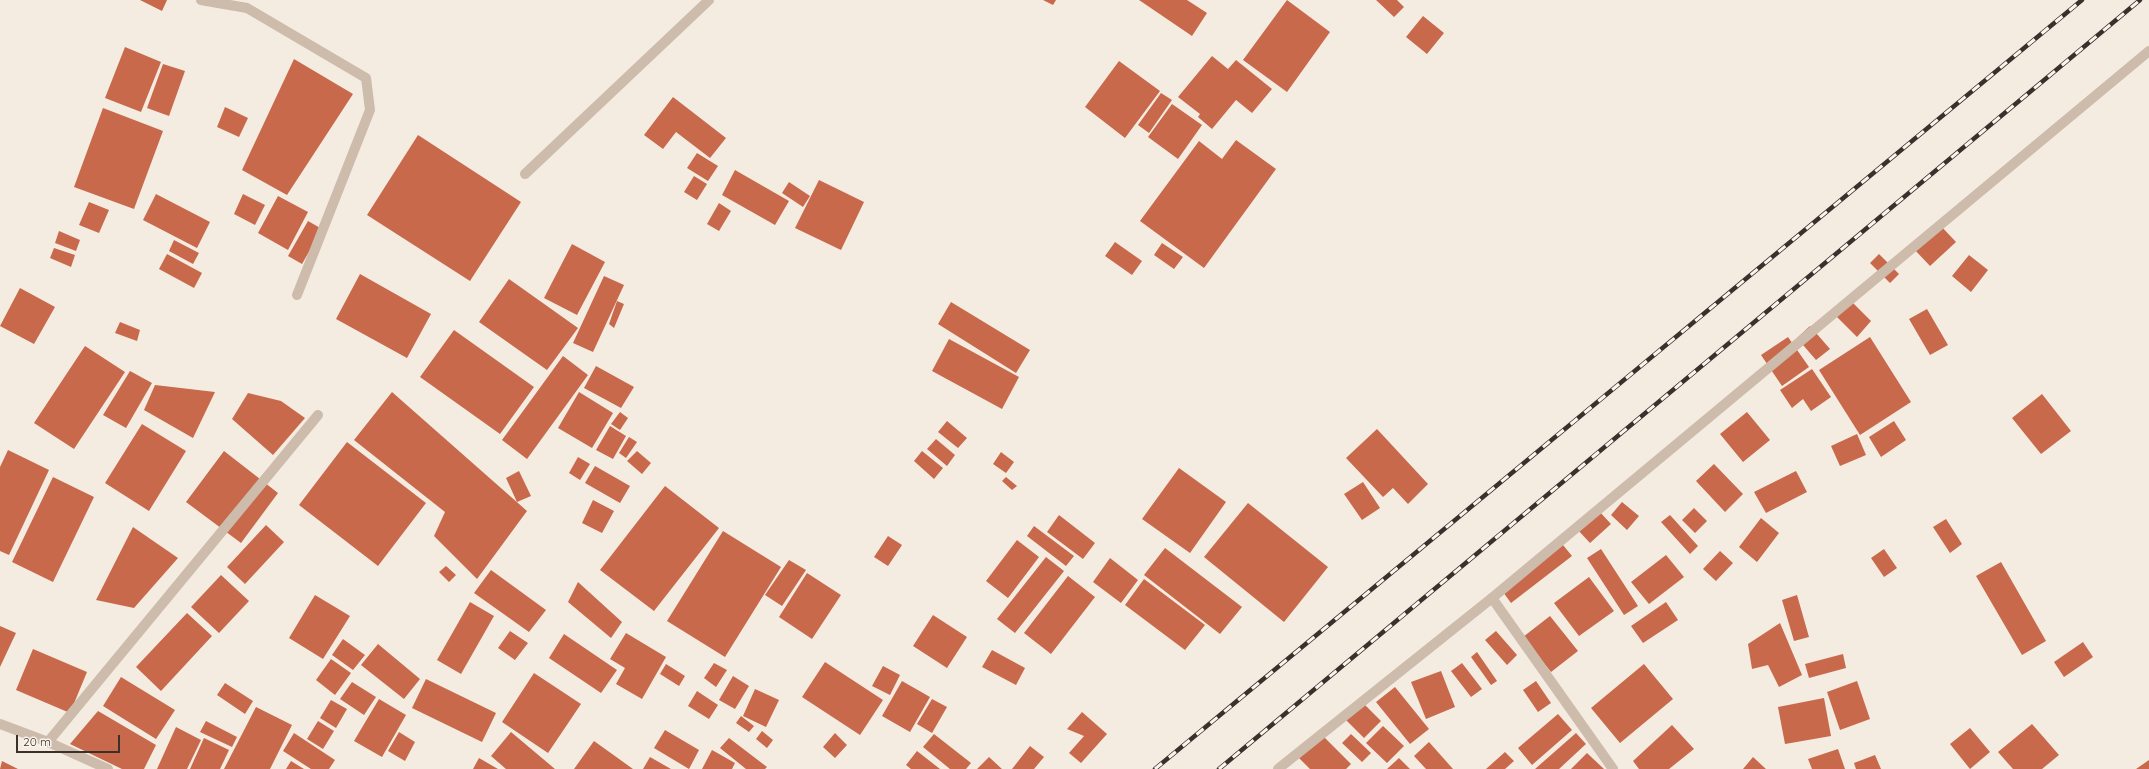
<!DOCTYPE html>
<style>
body{margin:0}
#map{position:relative;width:2149px;height:769px;overflow:hidden;background:#f4ebe1;font-family:Quicksand,sans-serif}
canvas{display:block}
.scale{position:absolute;left:16px;top:735px;width:104px;height:18px;box-sizing:border-box;border:2px solid #3b302b;border-top:0;padding-left:5px;font-size:12px;line-height:14px;white-space:nowrap;color:#3b302b;-webkit-text-stroke:3px #fbf5ee;paint-order:stroke}
</style>
<div id="map">
<canvas width="2149" height="769"></canvas>
<div class="scale">20 m</div>
</div>
<script>
const context = document.querySelector('canvas').getContext('2d');
context.lineJoin = 'round';
function paint(path, color) {
  context.fillStyle = color;
  context.fill(path, 'evenodd');
}
function strokePath(path, color, width, dash) {
  context.strokeStyle = color;
  context.lineWidth = width;
  context.lineCap = dash ? 'butt' : 'round';
  context.setLineDash(dash || []);
  context.stroke(path);
}
paint(new Path2D(`
 M140,0H167L162,11Z
 M1043,0H1056L1053,5Z
 M1139,0H1187L1207,13L1192,36Z
 M1287,0L1330,32L1287,92L1243,60Z
 M1376,0H1397L1404,7L1394,17Z
 M1423,16L1444,33L1427,54L1406,37Z
 M125,47L161,62L141,112L105,98Z
 M1212,56L1228,69L1236,60L1272,89L1252,113L1236,100L1212,129L1198,117L1200,114L1178,97Z
 M294,59L353,94L287,195L242,170Z
 M1119,61L1160,91L1125,138L1085,107Z
 M163,64L185,71L169,116L147,108Z
 M1161,93L1172,100L1149,133L1138,125Z
 M673,97L726,138L710,158L676,132L663,149L644,135Z
 M1172,104L1202,125L1178,159L1148,137Z
 M225,107L248,118L239,137L217,127Z
 M103,108L163,131L134,209L74,187Z
 M418,135L521,202L470,281L367,215Z
 M1236,140L1276,169L1204,268L1140,221L1199,141L1222,159Z
 M697,153L718,166L708,181L687,168Z
 M735,170L789,201L775,225L722,195Z
 M694,176L707,184L697,200L684,192Z
 M819,180L864,202L841,250L795,228Z
 M789,182L810,196L803,207L782,193Z
 M156,194L210,222L197,248L143,220Z
 M243,194L265,205L255,225L234,214Z
 M278,196L308,212L288,250L258,233Z
 M89,202L109,210L99,233L79,225Z
 M719,203L731,211L719,231L707,224Z
 M308,221L322,229L302,264L288,256Z
 M1939,224L1956,242L1930,266L1913,248Z
 M59,231L80,240L76,251L55,243Z
 M174,240L199,253L193,264L169,251Z
 M1115,242L1142,261L1132,275L1105,256Z
 M1162,243L1183,257L1174,269L1154,255Z
 M572,244L605,262L577,315L544,298Z
 M54,248L75,255L71,267L50,258Z
 M167,254L202,273L194,288L159,269Z
 M1879,254L1899,274L1890,283L1870,263Z
 M1969,255L1988,270L1971,292L1952,276Z
 M360,274L431,314L407,358L336,319Z
 M604,276L624,285L593,352L573,343Z
 M509,279L578,328L547,370L479,322Z
 M20,288L55,307L34,344L0,326Z
 M1849,299L1871,321L1857,337L1834,314Z
 M617,301L624,304L614,328L609,324Z
 M951,302L1030,350L1016,373L938,324Z
 M1927,309L1948,345L1930,355L1909,319Z
 M120,322L140,330L137,341L115,333Z
 M1810,326L1830,349L1816,360L1797,338Z
 M454,330L534,387L500,434L420,377Z
 M1788,337L1809,367L1782,386L1761,355Z
 M1870,337L1911,402L1860,435L1819,370Z
 M949,339L1019,377L1002,409L932,371Z
 M85,346L125,372L74,449L34,423Z
 M563,356L588,375L527,459L502,440Z
 M596,366L634,387L621,408L584,388Z
 M1812,369L1831,397L1811,411L1803,399L1792,408L1780,390Z
 M130,371L152,383L126,428L103,415Z
 M155,385L215,392L193,438L144,410Z
 M392,392L527,511L477,579L434,536L445,512L354,440Z
 M579,392L613,413L592,448L558,428Z
 M248,393L281,401L305,418L273,455L232,419Z
 M2042,394L2071,431L2041,454L2012,418Z
 M620,412L628,418L620,430L611,424Z
 M1747,412L1770,440L1743,462L1720,434Z
 M947,421L967,438L958,448L938,432Z
 M1894,421L1906,440L1881,457L1869,437Z
 M142,424L186,451L149,511L105,483Z
 M610,426L626,436L613,459L596,450Z
 M1377,429L1428,484L1408,504L1393,488L1383,497L1346,458Z
 M1857,434L1866,455L1840,466L1831,446Z
 M629,437L637,442L626,458L619,453Z
 M936,439L955,455L947,466L927,449Z
 M347,442L426,503L378,566L299,505Z
 M8,450L49,470L9,555L0,551V467Z
 M224,451L278,493L241,543L186,502Z
 M637,451L651,463L642,474L627,461Z
 M922,451L943,468L934,479L914,461Z
 M1001,452L1014,462L1006,473L993,464Z
 M578,457L590,464L580,480L569,473Z
 M1714,464L1743,494L1725,512L1696,481Z
 M595,466L630,486L620,503L585,483Z
 M1179,468L1226,502L1190,553L1142,519Z
 M519,471L531,496L517,502L506,478Z
 M1796,471L1807,492L1766,513L1754,492Z
 M53,477L94,497L53,582L12,562Z
 M1006,477L1017,486L1012,490L1002,481Z
 M1363,482L1380,508L1362,520L1344,494Z
 M665,486L719,528L654,611L600,570Z
 M593,500L614,511L602,533L582,523Z
 M1622,502L1639,516L1627,530L1611,515Z
 M1248,503L1328,567L1284,622L1204,557Z
 M1694,508L1707,521L1695,533L1682,520Z
 M1598,510L1611,524L1590,543L1577,529Z
 M1059,515L1095,543L1083,559L1047,532Z
 M1670,515L1698,546L1690,554L1661,522Z
 M1761,518L1779,533L1757,562L1739,547Z
 M1946,519L1962,544L1950,553L1933,527Z
 M266,525L284,542L245,584L227,567Z
 M1034,526L1074,556L1066,566L1027,536Z
 M133,527L178,558L134,608L96,600Z
 M723,531L781,567L725,657L667,621Z
 M888,536L902,545L888,566L874,557Z
 M1017,540L1039,557L1008,598L986,581Z
 M1563,545L1572,556L1511,603L1503,592Z
 M1165,548L1242,607L1220,634L1144,575Z
 M1601,549L1638,606L1624,615L1587,558Z
 M1884,549L1897,568L1884,577L1871,558Z
 M1720,551L1733,563L1716,581L1703,569Z
 M1666,555L1684,577L1649,604L1631,582Z
 M1046,557L1064,571L1015,633L997,619Z
 M1110,558L1138,580L1121,603L1093,582Z
 M789,560L806,570L782,606L765,595Z
 M2001,562L2046,641L2022,655L1976,576Z
 M446,566L456,575L449,582L439,572Z
 M491,570L546,610L529,632L474,593Z
 M807,573L841,595L812,639L779,617Z
 M221,575L249,601L219,633L191,607Z
 M1068,576L1095,597L1051,654L1024,633Z
 M1589,577L1614,611L1579,636L1554,603Z
 M1144,579L1205,625L1185,650L1125,605Z
 M578,582L622,622L611,638L568,602Z
 M315,595L350,616L323,659L289,638Z
 M1797,595L1809,637L1794,641L1782,600Z
 M470,602L494,616L461,674L437,660Z
 M1666,602L1678,620L1643,643L1631,626Z
 M187,613L212,636L161,691L136,667Z
 M933,615L967,637L947,668L913,646Z
 M1550,616L1578,651L1551,672L1523,637Z
 M1780,623L1802,675L1779,687L1768,665L1752,669L1748,644Z
 M0,626L16,633L0,667Z
 M510,631L528,643L515,660L498,648Z
 M1496,631L1517,655L1507,665L1485,640Z
 M626,633L666,657L642,699L616,684L625,668L610,659Z
 M564,634L617,670L601,693L549,658Z
 M343,639L365,655L353,670L332,655Z
 M2083,642L2093,657L2064,677L2054,662Z
 M378,644L420,679L404,699L361,665Z
 M33,649L87,672L70,713L16,690Z
 M992,650L1025,668L1016,685L982,667Z
 M1477,652L1497,681L1491,685L1471,657Z
 M1843,654L1846,668L1809,678L1805,664Z
 M331,659L351,673L335,695L316,680Z
 M825,662L883,700L860,735L802,697Z
 M714,663L727,670L716,687L704,678Z
 M1462,663L1482,689L1471,697L1451,671Z
 M666,664L685,676L679,686L660,674Z
 M1644,664L1673,699L1620,743L1591,708Z
 M883,666L900,675L890,695L872,686Z
 M1441,671L1455,707L1426,719L1411,682Z
 M534,673L581,704L548,753L502,722Z
 M733,676L749,686L735,709L719,700Z
 M121,677L175,710L156,739L103,706Z
 M426,679L496,713L482,742L412,708Z
 M902,681L930,697L910,732L882,716Z
 M1536,681L1551,703L1538,712L1523,690Z
 M1857,681L1870,719L1840,730L1827,692Z
 M352,682L376,697L364,715L340,699Z
 M225,683L253,701L245,714L217,695Z
 M1395,687L1429,729L1410,744L1376,702Z
 M755,689L779,700L766,727L743,716Z
 M697,691L718,705L709,719L688,706Z
 M1824,698L1831,736L1785,744L1778,707Z
 M379,699L406,715L382,757L354,741Z
 M932,699L947,707L932,733L917,724Z
 M331,700L347,709L336,728L320,718Z
 M1361,701L1381,721L1364,738L1344,718Z
 M256,707L292,725L270,769H224Z
 M98,711L156,745L144,769H122L70,744Z
 M1082,712L1107,734L1081,763L1069,753L1084,736L1067,729Z
 M1558,714L1572,730L1532,765L1518,748Z
 M741,716L754,726L749,732L736,723Z
 M206,721L237,737L232,747L200,732Z
 M318,721L334,731L323,749L307,739Z
 M2032,724L2059,755L2042,769H2013L1998,752Z
 M1672,725L1694,749L1669,769H1639L1633,761Z
 M1383,726L1404,746L1387,763L1366,743Z
 M176,727L201,740L187,769H157Z
 M1970,728L1990,752L1970,769L1950,744Z
 M665,730L699,750L689,769L654,748Z
 M762,731L773,740L767,748L756,739Z
 M399,732L415,742L405,761L388,751Z
 M511,732L555,769H506L491,756Z
 M294,733L335,760L329,769H311L283,751Z
 M835,733L847,745L835,758L823,747Z
 M1576,733L1586,744L1559,769H1535Z
 M934,734L971,763L966,769H950L923,747Z
 M1351,734L1371,753L1362,762L1342,743Z
 M1322,735L1351,764L1346,769H1310L1299,758Z
 M204,738L229,750L220,769H190Z
 M729,738L767,767L765,769H746L720,748Z
 M594,741L633,769H574Z
 M1429,742L1453,769H1426L1414,756Z
 M1030,746L1044,757L1034,769H1012Z
 M1838,749L1845,769H1812L1808,759Z
 M712,750L735,763L732,769H702Z
 M917,751L940,769H911L906,765Z
 M1505,752L1514,761L1505,769H1486Z
 M1587,753L1604,769H1571Z
 M1875,755L1881,769H1856L1854,763Z
 M650,757L671,769H643Z
 M989,757L1002,769H977Z
 M1753,757L1766,769H1743Z
 M479,758L498,769H473Z
 M1399,758L1410,769H1387Z
 M2149,760V769H2136Z
 M2,761L18,769H0Z
 M291,761L304,769H286Z`), '#c8694b');
strokePath(new Path2D(`
 M201,0L247,8L366,78L370,110L297,295
 M525,174L709,0
 M1492,598L1613,769
 M48,742L318,415`), '#cdbbac', 10);
strokePath(new Path2D(`
 M0,724L48,742L108,769
 M1278,769L1492,598L2149,51`), '#cdbbac', 10);
const rail = new Path2D(`
 M1155,769L2082,0
 M1219,769L2140,0`);
strokePath(rail, '#3b302b', 4.5);
strokePath(rail, '#fbf5ee', 3, [9]);
</script>
